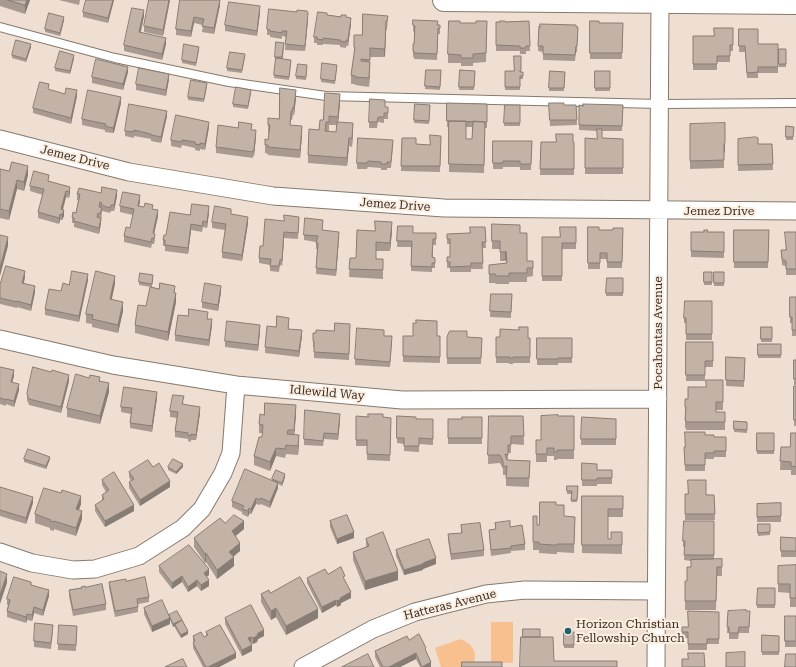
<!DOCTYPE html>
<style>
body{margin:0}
canvas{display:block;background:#efdfd2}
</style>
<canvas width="796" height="667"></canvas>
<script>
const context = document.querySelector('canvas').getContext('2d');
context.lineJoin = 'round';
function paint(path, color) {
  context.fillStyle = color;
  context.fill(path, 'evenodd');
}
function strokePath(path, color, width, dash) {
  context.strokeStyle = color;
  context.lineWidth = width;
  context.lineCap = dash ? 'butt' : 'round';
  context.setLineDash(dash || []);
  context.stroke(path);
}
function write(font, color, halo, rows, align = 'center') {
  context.font = font + ' "Roboto Serif",serif';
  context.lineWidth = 4;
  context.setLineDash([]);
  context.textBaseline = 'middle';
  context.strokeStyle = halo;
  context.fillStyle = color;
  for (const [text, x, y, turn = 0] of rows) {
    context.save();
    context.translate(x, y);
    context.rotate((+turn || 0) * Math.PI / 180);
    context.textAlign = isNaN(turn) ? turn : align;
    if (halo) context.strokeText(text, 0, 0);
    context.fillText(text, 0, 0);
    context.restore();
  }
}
paint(new Path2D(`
 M491,622H513V663H491Z
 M461,639C473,644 480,655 471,667H441L435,648Z`), '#f8c08f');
const service = new Path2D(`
 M0,27L115,58L229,82L326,96L660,104L796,103`);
const minor = new Path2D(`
 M0,139L129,172L273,196L444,208L796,211
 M0,339L113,365L236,385L402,400L658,399
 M0,552L32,563L73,570L95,569L139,556L183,528L202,509L223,473L231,453L236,385
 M303,667L373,629L415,612L486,594L525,590L656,591
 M656,667L660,0`);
const secondary = new Path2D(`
 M444,0L796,3`);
strokePath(service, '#86786c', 10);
strokePath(minor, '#86786c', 19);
strokePath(secondary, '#86786c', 24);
strokePath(service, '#fff', 8);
strokePath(minor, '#fff', 17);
strokePath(secondary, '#fff', 22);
paint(new Path2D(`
 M0,0H30L25,14L0,6Z
 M59,0H80L79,5Z
 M114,0L108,23L83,17V12Z
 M170,0L163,36L144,32V26Z
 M180,0L220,5L214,34L202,32L203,25L194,23L191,37L176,35V29Z
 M260,12L257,36L225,31V25Z
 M327,15L346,17L351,24L348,46H346V48L340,47V45L323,44V45H317V43H314V37Z
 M144,16L141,32L166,44L162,60L124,51V45Z
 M388,16L387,30H386L385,56L384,57H370V70L369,87L355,85V84H351V75L354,55V47L362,35Z
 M308,19L305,51L285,50L286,37L282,36V39L270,37V35H267V29Z
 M64,20L60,36L45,32V29Z
 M413,20L440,25V34H438L437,60L414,59V57H413V44H414V32L413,31Z
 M529,21L530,51H526V54H520V51H496V22Z
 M590,21L599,23H623L622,59H590Z
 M460,23L487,30L486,62L473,63V66H461V63H448V54Z
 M539,26L578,27L577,52H576L575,61L543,60V52L538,51Z
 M733,28V51H730V62H717V70H693V36H714Z
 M739,29L758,44H778V73H758V78H747L745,52H739Z
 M284,46L283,59L291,63L289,80L274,78L276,60H275V57Z
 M31,47L26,62L12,58V55Z
 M779,49H786V67H779Z
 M199,50L196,66L182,63V60Z
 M521,56V72H523V79H520V90H505V71H514Z
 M245,57L242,73L227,71V68Z
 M74,58L70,74L55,71V68Z
 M337,65L335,84L321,82V79Z
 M307,68L306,80L296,79V76Z
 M426,70H441L440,90L425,89Z
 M460,70L475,71L474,90H459Z
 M550,71L565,72L564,91H549Z
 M595,71H610V91H595Z
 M128,72L123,90L92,83V77Z
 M169,79L166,96L136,90V84Z
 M207,86L204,102L188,100V97Z
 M251,93L248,109L233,107V104Z
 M77,96L71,124L33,113V108Z
 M296,98L294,115H293L292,120H291L290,125L302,135L300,158L268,155V154L265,153V145L268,140L269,133H268V125L279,119Z
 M121,103L114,132L113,133L105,132V130L82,125V119Z
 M340,103L338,122L353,131L352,147L349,146L347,166L308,163V155L323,120ZM329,125H337L336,132L326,131H329Z
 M447,103L487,104V128H485L484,173L449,172V127H447ZM466,127H472V139H466Z
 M549,103L564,105H576L577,125L550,126Z
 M415,104L430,105L429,124L414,123Z
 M505,105H520V126H504Z
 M579,105H623L622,131H602V138L623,139V174H585V138L597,139V131L579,130Z
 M385,107H388V119H384V123L378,122L377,128H369V122Z
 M167,116L161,143L151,141V139L134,136V138L125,136V131Z
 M690,124L725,152L724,153V168L690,169Z
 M786,126L794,127L793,140H786Z
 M209,127L205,150L200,149V151L195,150V148L182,145L181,148L171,146V140Z
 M252,130L256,136L254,156H253V158L216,153V147Z
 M441,136L440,172L401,171L402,138L416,144L430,145Z
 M738,139L758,144H772L773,170L738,171Z
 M493,141H532L531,170H520V167H503V169H493Z
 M541,142H574V175H540Z
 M393,145L391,168H387V170H381V168L368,167L367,169H357V163Z
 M0,169L28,175L24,191L17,189L9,220L0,218Z
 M49,181L70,192L69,198L66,197L63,210L64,216L62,220H60L59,224L38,218V212L43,195L30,191V186Z
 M101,193L117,196L114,211H111L110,213L102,211L101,223L99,234L74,227V223H72V217L76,213L78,200H77V194Z
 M140,201L139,206L153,209L158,216L154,233L155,240L154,244H152L151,248L124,242V236L130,228L133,215L120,212V206Z
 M209,212L207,228L203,227L202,232L191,230L188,254L165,251V246H163V240L190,215Z
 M231,214L248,223L242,261L222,258V252L225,230L212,228V222Z
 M299,223L298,239L284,238L282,266L280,265L279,272L270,271V265L259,263V258L263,246Z
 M492,224L520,233L527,261H533V276L527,277V282H509V284H496L495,283H489V265L506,263V260L505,261H500V249H492Z
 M323,226L322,230L339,237L336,276L316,274L317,249H316V242L304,240V235Z
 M398,226L413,233H436V245H433V257L435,258V268H432V272L411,271V247H397Z
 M485,227L486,248H482L483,269H471V272H450V268H447V257H450V244H447V234L470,233Z
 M576,227V249H562V281H542V237H560Z
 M588,227L599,230H613L623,228L622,268H607V259H600V269H588Z
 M734,230H769L768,268H734Z
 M375,231H392L390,251H376V259H383V279L349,277L350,258H356Z
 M691,232H724V258L691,257Z
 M796,232V275H786V266L782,265L781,250H785Z
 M704,272H712V285H704Z
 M714,272H724V286H714Z
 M25,277L24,283L35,292L31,311L17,307V308L0,304V285Z
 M153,278L152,287L175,293L176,302L168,341L135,333V325L146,306L151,287L139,285V282Z
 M607,278H623V296H606Z
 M88,280L79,322L45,315V309L61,291L69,285Z
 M115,284L111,299L123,311L118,333L92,327V324L86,323V314Z
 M221,292L218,311L202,308V302Z
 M491,294H512L511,318L490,317Z
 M790,297H796V336H792V323H790Z
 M712,301V340H686V323H684V318Z
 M207,319L212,325L209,346L175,341V335Z
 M289,323V329L302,336L299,357L265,353V347L276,327Z
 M350,324L349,360L314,358V347H313V333L334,331Z
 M761,327H772V342H761Z
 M260,331L258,351L225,347V341Z
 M384,336L392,342L390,367L355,365V359Z
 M403,336H440V363L403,362Z
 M447,337L482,338L481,364H447Z
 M496,337L530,338V363H513V364H509V363H496Z
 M537,338H572V363H558V365H537Z
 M686,342H713V367H705V381H686Z
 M758,344H781V358H758Z
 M745,358L744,387L726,386V380Z
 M794,360H796V385H794Z
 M0,367L14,376L12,382L19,390L14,407L6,404V406L0,404Z
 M723,380V410H716V412H725V430H686V428H685V399H688L706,387Z
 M69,381L61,413L29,405L27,400V394Z
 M100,381L109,392L100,424L67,417V408Z
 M794,386H796V426H794Z
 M157,398L152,432L130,428V423L131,414L121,412V407Z
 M184,402L183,404L200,413L196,440H191V442L188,441V439L175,437V431L177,418L170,417V411Z
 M296,414L294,434L299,443L298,455L286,454L285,458L276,456L270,471L254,465V456L262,437V433H259V424L264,415Z
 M356,416L391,418L390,461L367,460V446H356Z
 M397,416L416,419H433V445L419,444V452L404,451V444L397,443Z
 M489,416H523L524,445L511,444V453H508V460L530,461L529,487L506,486V475H503V469L500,463L488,464Z
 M558,416H574V459H557V460H554V456H547V462H536V440H541Z
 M482,417V444H448V419H462Z
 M582,417L616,419V445H581Z
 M340,420L338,440L324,439L323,446L304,445V439Z
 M734,421L747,422V433L734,432Z
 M757,433H774V454H757Z
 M796,433V475H791V470H780L781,447H790Z
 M705,435L714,437H726V457H714V459H705V471H685L684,447H685Z
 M24,459H50L46,469L24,462Z
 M582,463L597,470H612V484H597V486H582Z
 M153,467L170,487L140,506L129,488V482L131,481L129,477V472Z
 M168,467H183L176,474L168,470Z
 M285,477L282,486L278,484V488L270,508L261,504L260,505L256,504L251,514H249L248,517L242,514V512L232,507V501L272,480V479Z
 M102,480L134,511L105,527L95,511V505L102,501V495L106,492L102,485Z
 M567,486H578L577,502H571L572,494H567Z
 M0,487L33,503L26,524L0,516Z
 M685,494L714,495L715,520H685Z
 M582,496H623V517H608V539H611L622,532V554L582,553Z
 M781,503V522H757V504Z
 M81,504L79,510L82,519L76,536L54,529V531L50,530V528L35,523V514Z
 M556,505L564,516L575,517L574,553L557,552V554H553L539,553V550H533V516L537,525H539Z
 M330,521L354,538L337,544L330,527Z
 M714,521V560L722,559V576H717L716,610H685V581H687L691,567V561L684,560L685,547H683V541Z
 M225,523L244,529L235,536L240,551L233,557L234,566L217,579L206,562L205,563L194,547V538Z
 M495,523L510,527L525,544V550L511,551V553L491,556L489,535V530L495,529Z
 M758,524H770V535L758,536Z
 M461,525L484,550V556L451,560L448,540V534L461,533Z
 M781,537L796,538V557H781Z
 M366,539L398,580L365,590L353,560V552L366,547Z
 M396,550L436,564L423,569V570L404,575L396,556Z
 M796,565V607H790V593L778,592V566Z
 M159,566L209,575L206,577L209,586L201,591L197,586L188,592L182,582L172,589L159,572Z
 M328,574L345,581L351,598L341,603V605L337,607L336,605L322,613L307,583V578Z
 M126,581L149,597V602L138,604V612L115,617L109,588V582Z
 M31,585L49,596L43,616L34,613L32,621L27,620L26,623L7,617V611L8,605H7V599Z
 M85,587L106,604V610L73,616L69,596V590Z
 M758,588H775V608H757Z
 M270,593L318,618L286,635L276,617L271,620L261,602V594Z
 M144,608L169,616L182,621L188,634L181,638L175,628V626L173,627L170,620V624L152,632L144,614Z
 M728,611H750L749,633H739L738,639H729V633H727Z
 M719,612V644H707V650H688V638H682V627H688Z
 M785,616H796V647H785Z
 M225,618L264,636L258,639L257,642L253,644L250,642L252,651L242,656L225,624Z
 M77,626L76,651L58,650V644Z
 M53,631L51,649L34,647V641Z
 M206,632L236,658L219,667H203L193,648V636L204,637L206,636Z
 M564,632H574V648H564Z
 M762,635L779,636V655H762Z
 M409,640L426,652L431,667H420L416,659L400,667H380L375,657V651Z`), '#a89a90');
paint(new Path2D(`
 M27,0H30L25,14V5Z
 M113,0H114L108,23V18Z
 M169,0H170L163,36V30Z
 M220,0V5L214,34V28Z
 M260,6V12L257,36V31Z
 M144,10V16L139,38V32Z
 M308,13V19L305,51V46Z
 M64,17V20L60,36V33Z
 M194,17V23L191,37V31Z
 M351,18V24L348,46V40Z
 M386,21L385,56L384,57V49Z
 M166,38V44L162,60V54Z
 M31,44V47L26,62V59Z
 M74,55V58L70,74V71Z
 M370,62V70L369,87V78Z
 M128,67V72L123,90V84Z
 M169,74V79L166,96V90Z
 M77,90V96L71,124V118Z
 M296,90V98L294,115V107Z
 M340,94V103L338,125V117Z
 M121,97V103L114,132L113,133V128Z
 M167,111V116L161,143V137Z
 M209,122V127L205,150V144Z
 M353,123V131L352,147V138Z
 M302,126V135L300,158V150Z
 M256,130V136L254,156V150Z
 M349,138V146L347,166V158Z
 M725,143V152L724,153V144Z
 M28,166V175L24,191V182Z
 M17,180V189L9,220V211Z
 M70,187V192L69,198V192Z
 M117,190V196L114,211V205Z
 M66,191V197L61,215V209Z
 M140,195V201L138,212V206Z
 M209,206V212L207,228V222Z
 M64,210V216L62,220V215Z
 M158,210V216L153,239V233Z
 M60,214V220L59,224V218Z
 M248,217V223L242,261V255Z
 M101,218V223L99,234V228Z
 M392,222V231L390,251V243Z
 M191,224V230L188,254V248Z
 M284,232V238L282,266V260Z
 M339,232V237L336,276V270Z
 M8,237V246L0,276V268Z
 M506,251V260L505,261V252Z
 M25,271V277L22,289V283Z
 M88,274V280L79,322V316Z
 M115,276V284L110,308V299Z
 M35,286V292L31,311V305Z
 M221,286V292L218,311V305Z
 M176,293V302L168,341V332Z
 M123,302V311L118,333V325Z
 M212,319V325L209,346V340Z
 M260,325V331L258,351V345Z
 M302,330V336L299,357V351Z
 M14,370V376L11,387V382Z
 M69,375V381L61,413V407Z
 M109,383V392L100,424V416Z
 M19,384V390L14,407V401Z
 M157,392V398L152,432V426Z
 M296,405V414L294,439V430Z
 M200,407V413L196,440V435Z
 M340,414V420L338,440V434Z
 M299,435V443L298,455V446Z
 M276,448V456L270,471V462Z
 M50,457V459L46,469V466Z
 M183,464V467L176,474V472Z
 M285,474V477L282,486V483Z
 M170,481V487L140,506V500Z
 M278,483V488L270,508V502Z
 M81,496V504L76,517V509Z
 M33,497V503L26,524V518Z
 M256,498V504L251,514V509Z
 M134,505V511L105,527V521Z
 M249,508V514L248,517V511Z
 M82,511V519L76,536V528Z
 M244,521V529L232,539V531Z
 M354,532V538L337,544V539Z
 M240,543V551L229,560V552Z
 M206,553V562L205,563V554Z
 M234,557V566L217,579V570Z
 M436,558V564L423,569V570L404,575V570Z
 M209,569V575L204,579V573Z
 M398,571V580L365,590V581Z
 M7,574V583L0,604V595Z
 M182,576V582L172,589V583Z
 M197,580V586L188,592V587Z
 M209,580V586L201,591V585Z
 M49,590V596L43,616V610Z
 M351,592V598L341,603V605L337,607V601L340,598Z
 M336,600V605L322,613V607Z
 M34,607V613L32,621V615Z
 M276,608V617L271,620V611Z
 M318,609V618L286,635V626Z
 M27,614V620L26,623V617Z
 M170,618V624L152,632V626Z
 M182,620V623L173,627V624Z
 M264,630V636L258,639L257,642L253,644V638L258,633Z
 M188,631V634L181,638V635Z
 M251,637V642L248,638Z
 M252,645V651L242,656V650Z
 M236,653V658L219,667H208Z
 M416,653V659L400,667H389Z
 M431,662V667H422Z`), '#887d75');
const building = new Path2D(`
 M8,0H27L25,5Z
 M86,0H113L108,18L83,12Z
 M149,0H169L163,30L144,26Z
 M180,0H220L214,28L202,26L204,19L194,17L191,31L176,29Z
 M229,2L260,6L257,31L225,25Z
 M132,8L144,10L139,32L166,38L162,54L124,45Z
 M269,9L297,12V10L307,11L308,13L305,46L285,44L287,31H282V33L270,31V30L267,29Z
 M318,12L327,13V15L341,17V15H346V17L351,18L348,40H346V42L340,41V40L323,38V40L317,39V37H314Z
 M49,13L64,17L60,33L45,29Z
 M363,14L388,16L387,21H386L385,47L384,49L370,48V60L361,59V61L370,62L369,78L355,77V76L351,75L355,47H354V35H362Z
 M413,20L438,21L437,25H440V28H438L437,54L414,53V51H413V44H414L415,26L413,25Z
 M449,21H460V23H476V21H487L486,53L473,54V58H461V55L448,54Z
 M500,21H505V22L529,21L530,46H526V48H520V46L496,45V22H500Z
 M590,21H599V23H623L622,53H590Z
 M540,24L576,25V27H578L577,46H576L575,55L543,54V46H538L539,26L540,27Z
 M714,28H733V45H730V56H717V64H693V36H714Z
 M739,29H758V44H778V67H758V72L747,73L745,46H739Z
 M16,40L31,44L26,59L12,55Z
 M276,42L284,43L282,57H275Z
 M184,44L199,47L196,63L182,60Z
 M779,49H786V64H779Z
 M60,51L74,55L70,71L55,68Z
 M230,52L245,54L242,70L227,68Z
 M514,56H521V70H520V72H523V76H520V87H505V71H514Z
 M276,58L291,60L289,77L274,75Z
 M96,59L128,67L123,84L92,77Z
 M322,63L337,65L335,81L321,79Z
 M298,64L307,65L306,77L296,76Z
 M139,68L169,74L166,90L136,84Z
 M426,70H441L440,87L425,86Z
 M460,70L475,71L474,87H459Z
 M550,71L565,72L564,88H549Z
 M595,71H610V88H595Z
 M191,80L207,83L204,99L188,97Z
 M40,82L49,84L48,89L65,94L66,88L77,90L71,118L33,108Z
 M236,87L251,90L248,106L233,104Z
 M280,88L296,90L294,107H293L292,111H291L290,125L302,126L300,150L268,147V145H265V139L268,140L270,125H268V118L279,119Z
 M88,90L121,97L114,126L113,128L105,126L106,124L82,119Z
 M325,93L340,94L338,117L329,116V122H326L325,131L336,132L337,122L353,123L352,138H349L347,158L308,155L309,129L319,130L320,120H323Z
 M370,99L385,100V107H388V113H384V117H378L377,122H369Z
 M447,103L487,104V122L447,121Z
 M549,103H564V105H576L577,120H550Z
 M129,104L167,111L161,137L151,135V134L134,130V132L125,131Z
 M415,104L430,105L429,121L414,120Z
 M583,104L623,105L622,126L579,125V105L583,106Z
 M505,105H520V123H504Z
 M176,115L209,122L205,144L200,143V145L195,144V142L182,140L181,142L171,140Z
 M449,121H466V139H472L473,121L485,122L484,165L449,164Z
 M239,122L252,124L251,130H256L254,150H253V152L216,147L218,125L238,128Z
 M725,123V143L724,144V160L690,161V124Z
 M786,126L794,127L793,137H786Z
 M597,129H602V138L623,139V168H585V138L597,139Z
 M556,134H573V142H574V169H540L541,142H556Z
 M430,135L441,136L440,166H401L402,138H416V144L430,145Z
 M756,137L758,138V144H772L773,164L738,165V139Z
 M358,138L393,140L391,162H387V164H381V162L368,161L367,163H357Z
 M493,141H532L531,164H520V161H503V163H493Z
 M12,162L28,166L24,182L17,180L9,211L0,209V169L9,171Z
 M34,171L49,175L48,181L70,187L69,192L66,191L61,209L64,210L62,215L60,214L59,218L38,212L44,189L30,186Z
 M102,187L117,190L114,205H111L110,208L101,205L102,203L100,202L99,207L102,208L100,214L98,213L97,217L101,218L99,228L74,221V218L72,217L73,212L76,213L80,194H77L79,188L101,193Z
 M123,192L140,195L138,206L144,207L145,203L153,205L152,209L158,210L153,233L155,234L154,239L152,238L151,242L124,236L126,227L130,228L134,209L120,206Z
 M192,204L209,206L207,222L203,221L202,226L191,224L188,248L165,245V240H163L164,235H166L170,212L190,215Z
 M215,206L231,209V214L248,217L242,255L222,252L226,224L212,222Z
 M284,215L299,217L298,233L284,232L282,260H280L279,266H270L271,259L259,258L260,246H263L265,219L284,221Z
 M305,218L323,220L322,230L339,232L336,270L316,268L318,243H316L318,236L304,235Z
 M375,221L392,222L390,243L376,242V259H383V270L349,269L350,258H356L357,230L375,231Z
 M492,224L520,225V233H527V261H533V268H527V273H509V276H496L495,274H489V265L507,263L506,251L505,252H500V241H492Z
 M398,226H413V233H436V239H433L432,257L435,258V263H432V267L411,266L412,241H397Z
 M470,227H485L486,242H482L483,263H471V266L450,267V262H447V257H450V239H447V234L470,233Z
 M560,227H576V243H562V276H542V237H560Z
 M588,227H599V230H613V228H623L622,262H607V253H600V263H588Z
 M704,230H708L707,232H724V252L691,251V232H704Z
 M734,230H769L768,262H734Z
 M785,232H796V269H786V261L782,259L781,250H786Z
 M0,235L8,237L0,268Z
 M6,266L25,271L22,283L35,286L31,305L17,301V302L0,298V285Z
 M72,271L88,274L79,316L45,309L49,289L61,291L63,283L69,285Z
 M96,271L115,276L110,299L123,302L118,325L92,319L93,315L86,314Z
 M704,272H712V282H704Z
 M714,272H724V283H714Z
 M140,273L153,275L152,284L139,282Z
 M607,278H623V293H606Z
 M160,283L175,286L174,293H176L168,332L135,325L138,305L146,306L150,287L159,289Z
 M205,283L221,286L218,305L202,302Z
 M491,294H512L511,312L490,311Z
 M790,297H796V330H792V317H790Z
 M685,301H712V334H686V318H684Z
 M189,309L208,312L207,319H212L209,340L175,335L178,315L188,316Z
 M277,316L289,318L288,329L302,330L299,351L265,347L267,326L276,327Z
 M416,320L437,321V336H440V357L403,356V336H413V323H416Z
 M227,321L260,325L258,345L225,341Z
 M335,323L350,324L349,354L314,352V341H313V333H316V330L334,331Z
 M519,327H528V338H530V357H513V358H509L510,357H496V337H500V329L519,330Z
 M761,327H772V339H761Z
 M357,328L384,330V336H392L390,362L355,359Z
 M450,331H467V337L482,338L481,358H447V337Z
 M537,338H572V358H558V359H537Z
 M686,342H713V361H705V375H686Z
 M758,344H781V355H758Z
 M726,357L745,358L744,381L726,380Z
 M794,360H796V379H794Z
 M0,367L14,370L11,382L19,384L14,401L6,399V400L0,398Z
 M33,367L51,372L52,370L69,375L61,407L29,399L27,394Z
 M76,374L89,378L90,375L100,377L99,381L109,383L100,416L67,408Z
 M706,380H723V402H716V412H725V422H686V420H685L686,407H685V399H688V387H706Z
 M794,386H796V420H794Z
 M124,387L157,392L152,426L130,423L132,408L121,407Z
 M173,395L184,396L182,404L200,407L196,435L191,434V436L188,435V433L175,431L178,412L170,411Z
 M265,403L296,405L294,430H288L287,434L299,435L298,446L286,445L285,449L276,448L270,462L254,456L259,437H262L263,425L259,424L260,414L264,415Z
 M305,410L340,414L338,434L324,433L323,441L304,439Z
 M368,414H383V417L391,418L390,455L367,454V440H356V416L368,417Z
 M558,415V416H574V450H557V452H554V448H547V454H536V440H541V416Z
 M397,416L416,417V419H433V439L419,438V446H404V438H397Z
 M489,416H523L524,436H511V445H508V455L505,454L507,460L530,461L529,478H506L507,466H503V461L500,455H488Z
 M462,417H482V438H448V419H462Z
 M582,417L616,419V439H581Z
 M734,421L747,422V430L734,429Z
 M685,432H705V435H714V437H726V451H714V453H705V465H685L684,447H685Z
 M757,433H774V451H757Z
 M791,433H796V467L791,466V462L780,461L781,447H790Z
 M28,449L50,457L46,466L24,459Z
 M173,459L183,464L176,472L168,467Z
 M148,460L153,467L159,463L170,481L140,500L129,482L134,479L129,472Z
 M582,463L597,464V470H612V478H597V480H582Z
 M245,469L278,483L270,502L261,498L260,500L256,498L251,509L249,508L248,511L242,509L244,506L232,501Z
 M276,470L285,474L282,483L272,479Z
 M114,472L134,505L105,521L95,505L104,499L102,495L109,490L102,480Z
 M688,480H706V495H714L715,514H685V494H688Z
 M567,486H578L577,500H571L572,491H567Z
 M0,487L33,497L26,518L0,510Z
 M44,488L61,493L62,490L81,496L76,509L82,511L76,528L54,521V522L50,521L51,520L35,514Z
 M582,496H623V509H608V539H611V532H622V545H582Z
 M540,502H556V505H564V516L575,517L574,544H557V545H553L539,544V542H533V516H537V525H539Z
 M781,503V516L757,517V504Z
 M234,515L244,521L232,531L240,543L229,552L234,557L217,570L206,553L205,554L194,538L220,518L225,523Z
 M347,515L354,532L337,539L330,521Z
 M510,521V527L522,525L525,544L511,546V548L491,550L489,530L496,529L495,523Z
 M684,521H714V555H684L685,541H683Z
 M480,523L484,550L451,554L448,534L462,533L461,525Z
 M758,524H770V532L758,533Z
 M383,532L398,571L365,581L353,552L369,546L366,539Z
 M781,537L796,538V551H781Z
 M429,539L436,558L423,563V564L404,570L396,550Z
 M189,545L209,569L204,573L209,580L201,585L197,580L188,587L182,576L172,583L159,566Z
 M722,559V567H717L716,601H685V581H687V567H691V560Z
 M796,565V598H790V584H778V566Z
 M341,567L345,576L343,577L351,592L340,598L341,599L337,601L336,600L322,607L307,578L325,569L328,574Z
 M0,571L7,574L0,595Z
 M14,577L31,582V585L49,590L43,610L34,607L32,615L27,614L26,617L7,611L10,600L7,599Z
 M145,577L149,597L137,599L138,607L115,611L109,582L126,579V581Z
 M300,577L318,609L286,626L276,608L271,611L261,594L269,590L270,593Z
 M102,584L106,604L73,610L69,590L82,588L81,587L85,586V587Z
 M758,588H775V605H757Z
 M162,600L170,618L152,626L144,608Z
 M251,605L264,630L258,633L257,636L253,638L251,637L248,638L252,645L242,650L225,618Z
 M746,610V611H750L749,627H739L738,633H729V627H727L728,611Z
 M177,611L182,620L173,624L169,615Z
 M688,611L719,612V639H707V644H688V632H682V627H688Z
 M785,616H796V641H785Z
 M182,620L188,631L181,635L175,625Z
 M35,623L53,625L51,643L34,641Z
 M59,625L77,626L76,645L58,644Z
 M220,625L236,653L208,667H206L193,643L195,641L193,636L201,632L204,637L208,635L206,632Z
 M523,629H540V637H523Z
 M564,632H574V645H564Z
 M419,634L426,648L425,649L431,662L422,667L416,653L389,667H383L375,651L407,636L409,640Z
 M762,635L779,636V652H762Z
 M521,637H553L554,661H617V667H520Z
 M745,652V667H726V653Z
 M688,653H704L705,667H682V659H688Z
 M368,654L374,667H342Z
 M786,654H796V667H785Z
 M183,659L187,667H165Z
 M462,662H502V667H462Z`);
paint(building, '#c3b3a7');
strokePath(building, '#887d75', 1);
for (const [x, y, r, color] of [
 [568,631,4,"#196370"]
]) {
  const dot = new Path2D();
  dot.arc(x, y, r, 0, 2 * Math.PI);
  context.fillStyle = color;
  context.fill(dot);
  strokePath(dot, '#fdeddf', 1.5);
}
write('12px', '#352f2a', '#fdeddf', [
 ["Jemez Drive",75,158,14],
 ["Jemez Drive",395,205,4],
 ["Jemez Drive",719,211],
 ["Pocahontas Avenue",658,333,-90],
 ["Idlewild Way",327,393,5],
 ["Hatteras Avenue",450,605,-14]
]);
write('12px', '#352f2a', '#fdeddf', [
 ["Horizon Christian",576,624],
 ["Fellowship Church",576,638]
], 'left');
</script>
